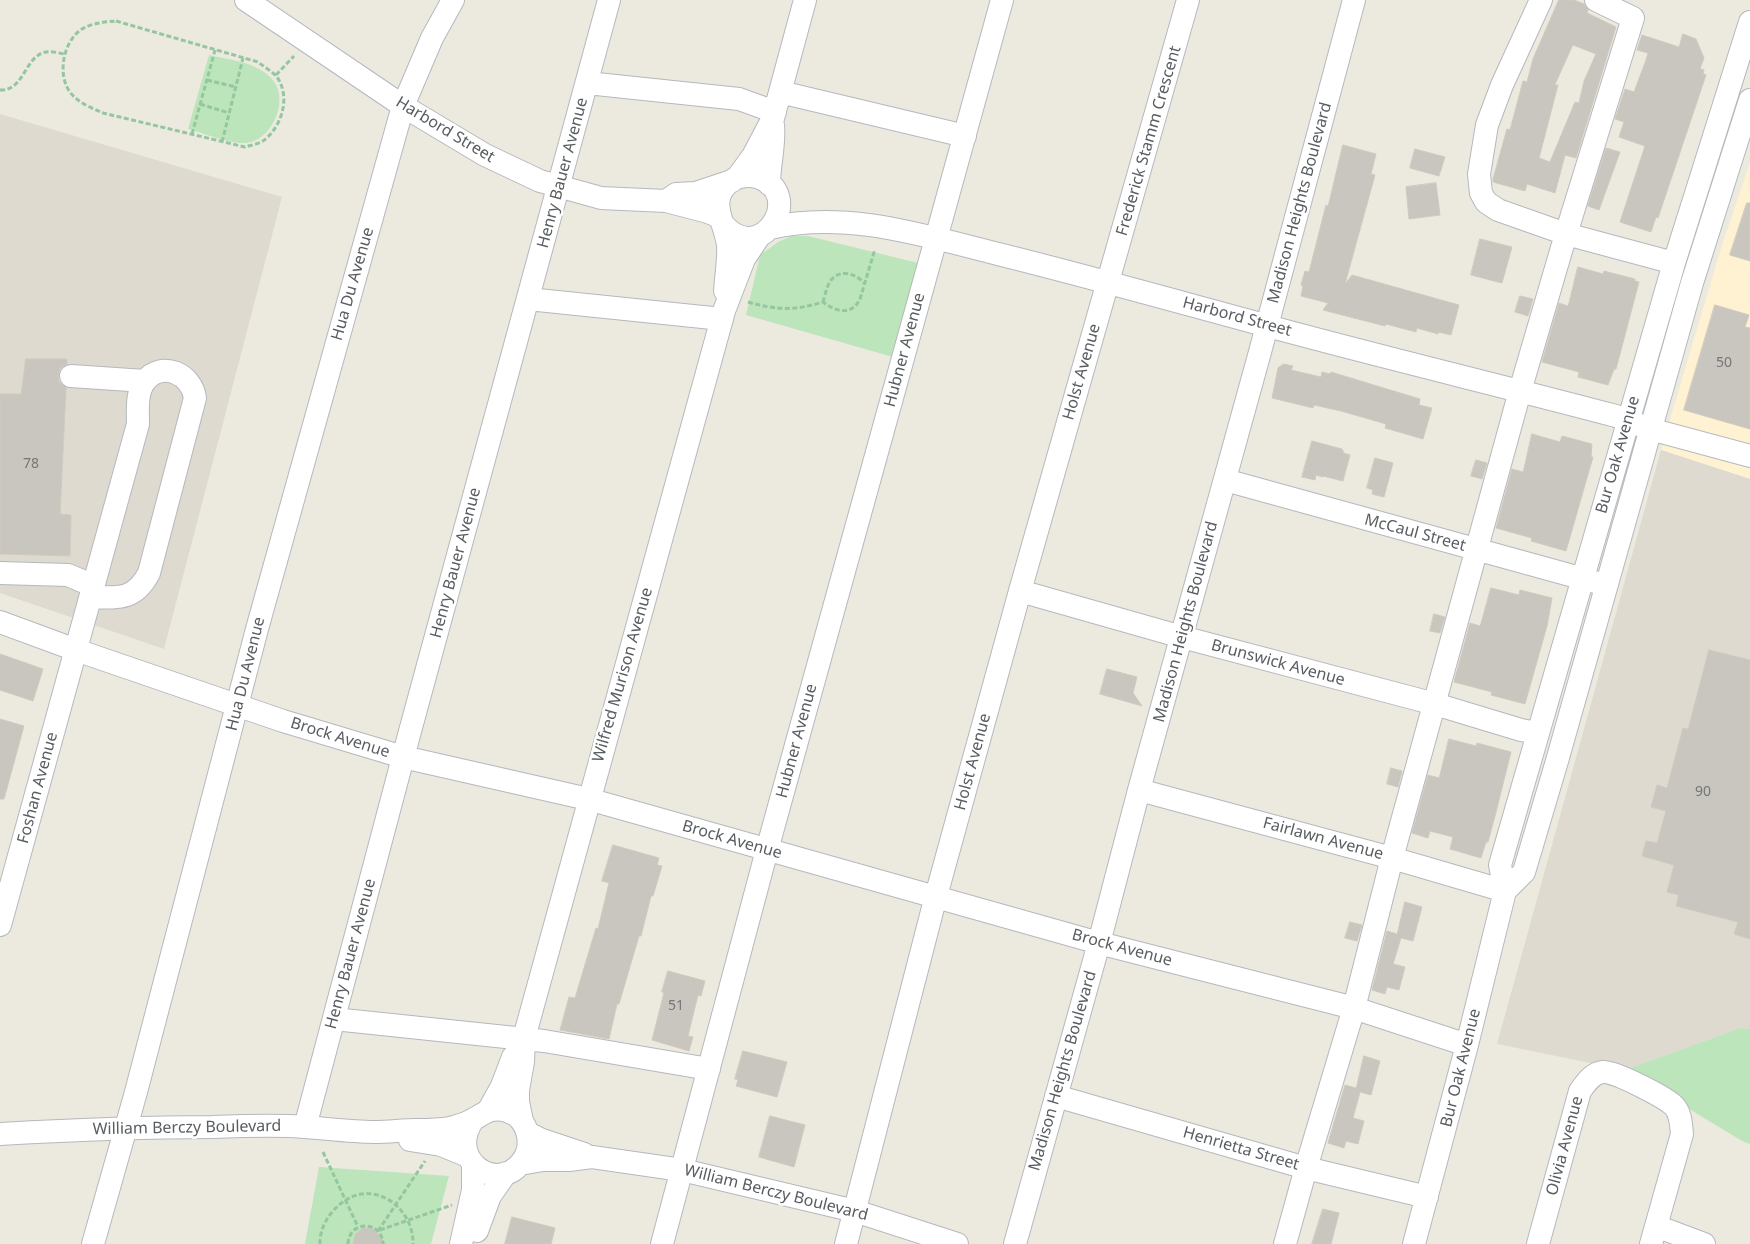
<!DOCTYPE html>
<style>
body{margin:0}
canvas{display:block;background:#ece9df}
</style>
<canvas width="1750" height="1244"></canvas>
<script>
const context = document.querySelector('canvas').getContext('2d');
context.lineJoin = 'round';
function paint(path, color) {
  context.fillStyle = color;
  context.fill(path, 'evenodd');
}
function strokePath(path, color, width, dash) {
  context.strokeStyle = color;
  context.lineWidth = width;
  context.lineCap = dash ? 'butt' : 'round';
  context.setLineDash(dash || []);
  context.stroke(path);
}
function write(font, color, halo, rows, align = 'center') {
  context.font = font + ' "Noto Sans",sans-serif';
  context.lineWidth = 5;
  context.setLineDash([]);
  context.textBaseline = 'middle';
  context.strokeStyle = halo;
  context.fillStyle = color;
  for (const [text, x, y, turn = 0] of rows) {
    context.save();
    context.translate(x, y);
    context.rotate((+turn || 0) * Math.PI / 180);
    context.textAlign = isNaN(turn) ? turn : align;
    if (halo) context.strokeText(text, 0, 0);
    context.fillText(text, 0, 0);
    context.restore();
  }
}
paint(new Path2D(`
 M1750,163V479L1661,450L1722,245Z`), '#fef2d2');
paint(new Path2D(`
 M0,114L282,197L164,649L0,593Z
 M1661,450L1750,479V1029L1740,1028L1625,1070L1497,1044Z`), '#dedad0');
paint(new Path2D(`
 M209,55C230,60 257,62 272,79C291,100 271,143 244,143C230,144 203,133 188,129Z
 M792,236H808L918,263L893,357L746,315L760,255L778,242Z
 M1740,1028L1750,1029V1144L1742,1141L1625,1070Z
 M319,1167L449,1176L431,1244H305Z`), '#bde5bb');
const building = new Path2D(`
 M1559,0H1574L1584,4L1588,10L1587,13L1616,27L1576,158L1565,155L1555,193L1527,184L1525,191L1493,182V179L1507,129L1510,130L1523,81L1527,82L1533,59ZM1573,45L1596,54L1584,81L1579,103L1575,102L1550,162L1539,158L1558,85H1555Z
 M1683,34L1696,39L1704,58L1700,69L1704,70L1703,74L1706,75L1658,218L1656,217L1651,232L1620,222L1645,146L1619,137L1624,122L1615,119L1625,89L1634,92L1646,60L1648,53L1637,50L1642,35L1679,47Z
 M1343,145L1376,154L1371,174L1375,175L1345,284L1352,275L1459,305L1451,335L1438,332V334L1417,328L1416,332L1386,324L1385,326L1323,310L1328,303L1301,296L1303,286L1301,285L1305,271L1309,272L1326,205L1328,206Z
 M1606,148L1620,152L1599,210L1588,206Z
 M1415,149L1445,157L1439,176L1410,168Z
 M1436,183L1440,215L1409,219L1406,187Z
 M1747,203H1750V261L1730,255Z
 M1480,239L1512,247L1502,283L1471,275Z
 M1578,267L1603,274L1604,271L1635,279V281L1639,282L1616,369H1614L1608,385L1578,377L1579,372L1542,362L1559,303L1568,306Z
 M1520,296L1533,299L1528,316L1515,312Z
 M1715,305L1749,315L1745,327L1750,328V429L1684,410Z
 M26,359H67V364L60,368L58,376L59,382L66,388L60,514L71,515L70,556L0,554V394H21Z
 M1284,364L1293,366L1291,370L1321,377L1322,372L1330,374L1331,372L1420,399L1419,405L1432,408L1423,439L1385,428L1386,424L1341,411L1314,405L1313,408L1272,398L1278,368Z
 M1532,434L1560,442L1562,436L1592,444L1591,457H1593L1566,551L1531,541L1532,538L1496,528L1512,469L1523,472Z
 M1312,441L1342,449L1344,453L1350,455L1343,481L1323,476V477L1316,475L1315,480L1302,477Z
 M1375,458L1393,463L1384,497L1372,494L1373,490L1367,488Z
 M1476,460L1487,463L1482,479L1471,476Z
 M1491,588L1519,595L1520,590L1552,598L1547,626L1525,704L1491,695L1492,692L1454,682L1470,623L1480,626Z
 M1434,614L1445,617L1440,633L1430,631Z
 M1709,650L1750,660V939L1734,934L1738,922L1676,906L1679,895L1667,892L1674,865L1642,856L1646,841L1657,843L1666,811L1651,807L1657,785L1667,788L1683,728L1688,729Z
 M0,654L43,669L33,701L0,690Z
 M1107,669L1137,677L1133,693L1142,706L1100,694Z
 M0,719L24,726L4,799H0Z
 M1449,739L1476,746L1477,743L1511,752L1495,816L1488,842H1486L1481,858L1450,849L1453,837L1430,831L1428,838L1412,833L1428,775L1439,778Z
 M1391,768L1402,771L1398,787L1387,784Z
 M613,845L659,858L657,865L662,866L653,896H651L641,936H639L619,1004H617L609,1039L560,1030L569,997L575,998L596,928L598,929L609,883L602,881Z
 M1405,902L1422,907L1413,941L1401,938L1393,964L1405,967L1399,990L1387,987L1385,994L1372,990L1387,931L1397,934Z
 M1350,922L1362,925L1357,941L1345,938Z
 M668,971L705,981L701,996L698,995L688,1036L693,1037L689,1051L652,1040L664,993L662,992Z
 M743,1051L787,1062L777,1097L736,1086L738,1080L735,1079Z
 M1364,1056L1380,1061L1371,1095L1360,1092L1353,1118L1364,1121L1358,1144L1346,1141L1344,1148L1328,1143L1345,1085L1356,1088Z
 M770,1116L805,1125L794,1167L759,1157Z
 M1323,1209L1339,1213L1331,1244H1312Z
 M512,1217L555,1228L551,1244H505Z
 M363,1228L374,1229L386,1244H353L355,1235Z`);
paint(building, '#c9c5bf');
strokePath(building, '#d1cabe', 1);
const minor = new Path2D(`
 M246,0L403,106L485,155L540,181L601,198L666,201L708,212L720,217
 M1541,0L1502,85L1487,125L1479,174L1481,193L1486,202L1498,210L1566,234L1674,263
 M587,83L739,99L775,112
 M780,92L965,136
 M737,178L753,156L773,118L805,0
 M769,184C769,164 775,145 773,125
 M669,199L676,194L696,193L732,181
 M722,223C760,270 808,193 757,177C748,175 739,176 731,181C706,199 725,222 728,245C729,259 726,276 725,291
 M770,228C846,210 925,236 998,254C1087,276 1175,301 1264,325C1381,357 1499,385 1616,416L1650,429L1750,456
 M528,299L722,319
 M71,376L145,381
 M1225,480L1595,582
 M0,573L68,575L94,586
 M1020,591L1182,637L1435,704L1521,730L1537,733
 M0,622L76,650L283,721L403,757L588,799L1099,943L1354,1008L1467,1045
 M1139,790L1392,858L1505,891
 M1505,891L1524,872L1557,761L1692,283L1750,100
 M0,925L138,424C138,410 136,393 145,381C162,360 192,374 195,398L149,573C135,600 119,598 91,597
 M334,1019L544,1041L709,1069
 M1056,1096L1306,1168L1427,1197
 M488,1111L502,1086L513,1057
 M522,1121L518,1102V1090L523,1062L524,1038L724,311L744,259L760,235
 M305,1127L409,735L609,0
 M528,1133L542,1140L584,1154
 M0,1134C71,1130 141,1127 212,1127C237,1126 263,1125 288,1126C317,1127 346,1132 375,1132C389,1132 403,1130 416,1130C428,1130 439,1130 450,1128C457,1126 466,1124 472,1120C484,1114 491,1106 507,1111C529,1118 535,1146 521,1163C496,1194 446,1159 473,1120
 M410,1140L441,1145L468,1156
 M520,1164L543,1160H569L592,1157L682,1170L855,1211L957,1244
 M1656,1226L1704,1244
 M477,1231L490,1196L506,1173
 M93,1244L136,1092L257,629L403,106L432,38L453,0
 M461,1244L473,1190V1164
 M662,1244L767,850L1002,0
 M846,1244L936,896L1020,591L1188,0
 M1015,1244L1099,943L1139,790L1260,352L1354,0
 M1285,1244L1306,1168L1354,1008L1392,858L1520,391L1566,234L1633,18L1596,0
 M1414,1244L1467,1045L1505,891L1500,865L1674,263L1750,22
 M1538,1244L1580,1091C1586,1083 1592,1073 1603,1072C1615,1071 1664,1097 1673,1105C1681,1112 1681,1125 1682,1134L1651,1244`);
strokePath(minor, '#b5b8bd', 24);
strokePath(new Path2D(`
 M116,21L258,62C264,67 272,71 277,77C291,97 282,127 263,141C259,144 251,145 245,147L103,113C92,108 78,103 70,92C57,75 63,41 82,29C92,23 105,22 116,21Z
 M276,75L294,56
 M207,80L236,87
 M0,90C23,91 24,61 42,53C49,50 58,53 65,54
 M200,104L229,113
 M192,134L215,50
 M222,142L243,58
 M748,302C776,310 794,311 823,302C836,312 852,316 860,299L875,249
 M823,302C825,296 826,288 830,282C838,268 856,273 865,284
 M323,1152L358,1227
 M380,1230L452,1205
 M378,1231L425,1161
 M320,1244C319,1222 339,1198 361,1194C390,1190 414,1217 413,1244
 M348,1244C349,1220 382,1220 383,1244`), '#94c6a0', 3, [5, 2.5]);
strokePath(minor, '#fff', 22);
write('14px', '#747778', null, [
 ["50",1724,363],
 ["78",31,464],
 ["90",1703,792],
 ["51",676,1006]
]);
write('16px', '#585d61', '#fff', [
 ["Harbord Street",445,130,31],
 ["Frederick Stamm Crescent",1149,141,-74],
 ["Henry Bauer Avenue",563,173,-75],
 ["Madison Heights Boulevard",1300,203,-75],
 ["Hua Du Avenue",353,284,-74],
 ["Harbord Street",1237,317,15],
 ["Hubner Avenue",905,350,-75],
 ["Holst Avenue",1082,372,-74],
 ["Bur Oak Avenue",1618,455,-74],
 ["McCaul Street",1415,533,15],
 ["Henry Bauer Avenue",456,563,-75],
 ["Madison Heights Boulevard",1186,622,-75],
 ["Brunswick Avenue",1278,663,15],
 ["Hua Du Avenue",246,674,-76],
 ["Wilfred Murison Avenue",623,675,-74],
 ["Brock Avenue",340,738,17],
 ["Hubner Avenue",797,741,-75],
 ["Holst Avenue",973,762,-75],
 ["Foshan Avenue",38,788,-75],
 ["Fairlawn Avenue",1323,839,15],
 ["Brock Avenue",732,840,16],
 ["Brock Avenue",1122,948,15],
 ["Henry Bauer Avenue",351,954,-75],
 ["Bur Oak Avenue",1461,1068,-76],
 ["Madison Heights Boulevard",1063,1071,-74],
 ["William Berczy Boulevard",187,1128,-1],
 ["Olivia Avenue",1565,1146,-75],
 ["Henrietta Street",1241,1149,16],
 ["William Berczy Boulevard",776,1193,14]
]);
</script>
